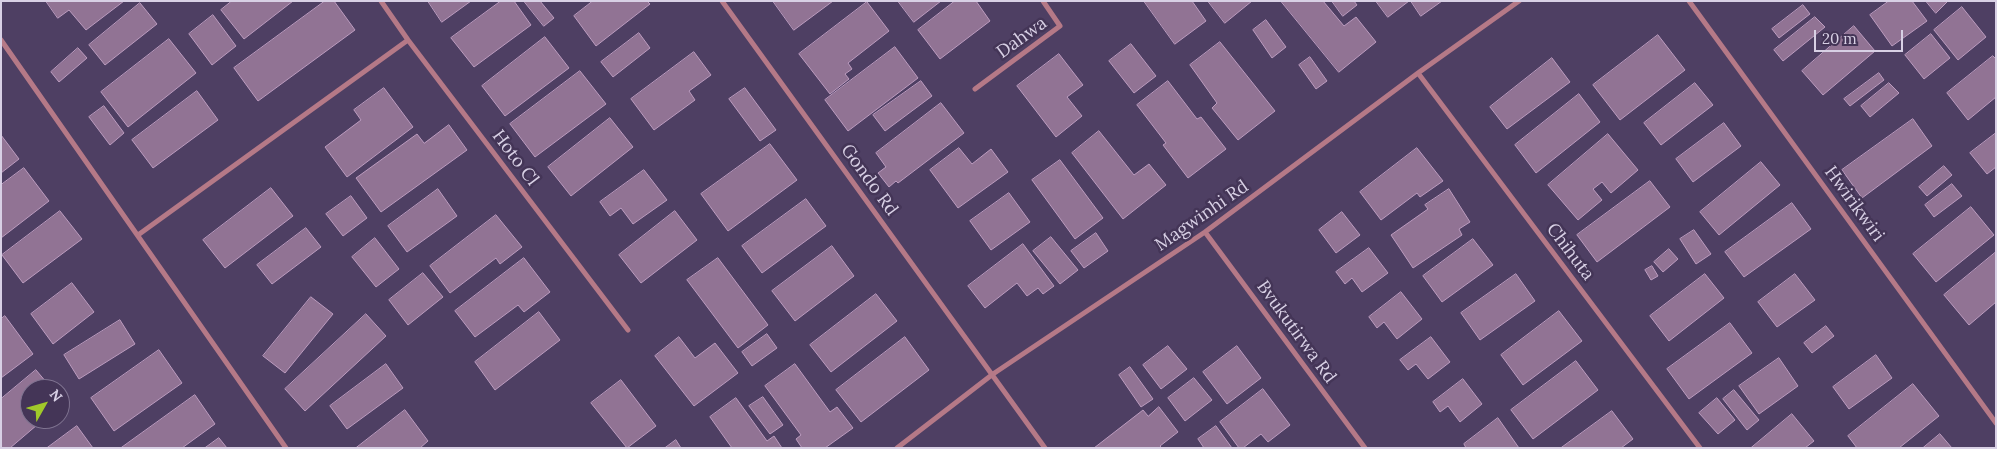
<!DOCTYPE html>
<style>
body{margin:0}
#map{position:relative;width:1997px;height:449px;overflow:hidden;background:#4e3f63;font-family:Lora,serif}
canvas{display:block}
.frame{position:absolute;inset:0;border:2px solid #d8d0e5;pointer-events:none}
.north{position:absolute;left:20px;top:379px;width:50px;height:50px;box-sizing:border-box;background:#443557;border:1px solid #7f7390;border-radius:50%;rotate:52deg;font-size:14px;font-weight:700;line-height:20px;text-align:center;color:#d8d0e5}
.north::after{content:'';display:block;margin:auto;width:18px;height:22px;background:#a1c92a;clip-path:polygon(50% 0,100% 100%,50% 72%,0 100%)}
.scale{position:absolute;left:1814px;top:30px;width:89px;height:22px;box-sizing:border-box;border:2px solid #d8d0e5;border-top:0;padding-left:6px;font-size:15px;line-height:18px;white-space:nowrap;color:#d8d0e5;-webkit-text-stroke:4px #443557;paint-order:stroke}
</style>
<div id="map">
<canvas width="1997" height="449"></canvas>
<div class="frame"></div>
<div class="north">N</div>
<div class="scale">20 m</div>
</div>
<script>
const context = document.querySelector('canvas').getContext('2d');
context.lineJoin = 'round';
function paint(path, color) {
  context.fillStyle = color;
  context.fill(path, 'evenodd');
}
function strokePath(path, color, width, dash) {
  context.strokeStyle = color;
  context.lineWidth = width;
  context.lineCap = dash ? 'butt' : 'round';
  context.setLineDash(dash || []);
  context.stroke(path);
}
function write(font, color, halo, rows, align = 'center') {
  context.font = font + ' Lora,serif';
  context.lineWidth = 5;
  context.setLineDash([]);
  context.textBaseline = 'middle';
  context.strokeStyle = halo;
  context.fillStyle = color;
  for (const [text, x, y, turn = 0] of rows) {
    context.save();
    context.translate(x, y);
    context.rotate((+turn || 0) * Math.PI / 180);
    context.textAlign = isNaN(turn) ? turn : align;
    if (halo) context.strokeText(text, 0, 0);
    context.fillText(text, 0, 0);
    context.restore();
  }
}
const building = new Path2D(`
 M46,1H124L86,30L69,10L58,18Z
 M232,1H293L244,39L221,10Z
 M325,1H334L355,30L258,101L234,68Z
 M428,1H471L442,22Z
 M501,1H514L531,25L474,67L451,38Z
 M524,1H540L554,18L544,26Z
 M593,1H647L650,4L596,46L574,16Z
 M773,1H833L794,30Z
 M898,1H941L914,22Z
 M955,1H976L990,21L940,59L918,30Z
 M1144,1H1192L1206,21L1175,44Z
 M1208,1H1252L1225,23Z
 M1281,1H1323L1344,26L1356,17L1376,42L1339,72Z
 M1332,1H1354L1357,5L1343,16Z
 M1376,1H1409L1388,17Z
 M1411,1H1442L1421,16Z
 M1889,1H1912L1927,21L1892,46L1870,15Z
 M1926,1H1948L1936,13Z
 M867,2L889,31L848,63L852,69L845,74L849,79L830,94L799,54Z
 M140,3L157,24L105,65L89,45Z
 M1803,5L1810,14L1779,38L1772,29Z
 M1962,7L1986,37L1958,60L1934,30Z
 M213,15L236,46L212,65L189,34Z
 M1815,17L1825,27L1783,61L1774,50Z
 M1266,20L1286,47L1272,58L1253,30Z
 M1854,26L1875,51L1823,95L1802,71Z
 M639,33L650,48L613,77L601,62Z
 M1931,34L1950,58L1924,79L1905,55Z
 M1658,35L1685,70L1620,120L1593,85Z
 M545,37L569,68L505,116L482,86Z
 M169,39L196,73L128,127L101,92Z
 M1220,42L1275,111L1238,140L1212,108L1217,103L1190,65Z
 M1131,44L1156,76L1134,93L1109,61Z
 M895,47L918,78L848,131L825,100Z
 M78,48L87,58L59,82L51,72Z
 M694,52L711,75L689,91L695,100L654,130L631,99Z
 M1059,54L1083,85L1067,97L1082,116L1056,137L1017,86Z
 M1993,56L1996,59V97L1968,120L1947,93Z
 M1310,57L1327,81L1316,89L1299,65Z
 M1552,58L1570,82L1507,129L1490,107Z
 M580,71L606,104L535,157L510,124Z
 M1879,73L1884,80L1850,106L1844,99Z
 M921,81L932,96L885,131L873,115Z
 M1168,81L1197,119L1201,117L1226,149L1188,178L1163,145L1166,143L1137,105Z
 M1695,83L1713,105L1661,145L1644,123Z
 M1889,83L1899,93L1870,117L1861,106Z
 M384,88L413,127L347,177L325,147L361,120L354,110Z
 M745,88L776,130L760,141L729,99Z
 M197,91L218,120L153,168L132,140Z
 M1579,94L1600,122L1536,173L1515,145Z
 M941,103L964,133L898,183L896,181L889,187L878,173L886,167L876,153Z
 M104,106L124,133L110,145L89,117Z
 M610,118L633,147L571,196L548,167Z
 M1913,119L1932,146L1862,198L1842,170Z
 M1724,123L1741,146L1693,182L1676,159Z
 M449,125L467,150L381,212L356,178L417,134L424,143Z
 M1099,131L1134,175L1149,164L1166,185L1123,219L1072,153Z
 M1996,133V167L1987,174L1970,153Z
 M1608,134L1638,170L1611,193L1602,182L1593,189L1602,200L1578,220L1548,185Z
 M1,135L19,159L1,173Z
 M770,144L797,180L728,231L701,194Z
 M959,148L972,164L991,149L1008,172L958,208L930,170Z
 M1417,148L1443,181L1420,197L1417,193L1381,220L1360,192Z
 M1060,160L1103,218L1075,239L1032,180Z
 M1761,162L1780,185L1719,235L1700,212Z
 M1944,166L1952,175L1927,196L1919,187Z
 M24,168L49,201L1,238V185Z
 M644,170L667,200L633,224L621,208L610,216L600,202Z
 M1650,181L1670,207L1597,262L1577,235Z
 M1952,184L1962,196L1934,217L1925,205Z
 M271,188L293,216L225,268L203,240Z
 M438,189L457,216L407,252L388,226Z
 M1449,189L1470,222L1459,229L1462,235L1413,268L1391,235L1428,209L1425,205Z
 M1009,193L1030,222L991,250L970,221Z
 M351,196L367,218L343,236L326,214Z
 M806,199L826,226L762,273L742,246Z
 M1792,203L1811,229L1744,277L1725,252Z
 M1971,207L1994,235L1936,282L1913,254Z
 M60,211L82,239L23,283L2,255Z
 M675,211L697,240L641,283L619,255Z
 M1342,212L1360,235L1336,253L1319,230Z
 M496,215L522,247L500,264L496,258L450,293L430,266Z
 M306,228L321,247L272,284L257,265Z
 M1694,230L1711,254L1696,264L1680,239Z
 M1096,233L1108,251L1084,268L1071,251Z
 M1051,237L1078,270L1060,284L1033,251Z
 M375,238L399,269L376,287L352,257Z
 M1473,239L1493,265L1442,302L1423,276Z
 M1023,244L1054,286L1043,294L1038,288L1027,296L1017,283L985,308L968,286Z
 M832,246L854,276L795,321L772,291Z
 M1369,248L1388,273L1362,292L1352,278L1345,284L1336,272Z
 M1669,249L1678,259L1663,272L1654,262Z
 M1996,252V302L1969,325L1944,295Z
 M524,258L550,292L524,312L518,305L475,337L455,311Z
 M718,258L768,325L738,348L687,280Z
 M1652,266L1658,276L1651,280L1645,270Z
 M423,273L443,297L408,325L389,300Z
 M1516,274L1535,301L1480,340L1461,313Z
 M1705,274L1724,298L1669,341L1650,316Z
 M1795,274L1815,300L1777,327L1758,302Z
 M72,283L94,312L53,344L31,314Z
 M1401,292L1422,319L1397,339L1384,322L1377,328L1369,317Z
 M876,294L897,321L831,372L810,345Z
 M311,297L333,314L285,373L263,356Z
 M1559,311L1582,341L1523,385L1501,355Z
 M539,312L560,340L495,390L475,362Z
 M366,314L386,336L305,411L285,389Z
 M5,316L33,354L1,378V319Z
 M120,320L135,344L79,379L64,355Z
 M1730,323L1752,353L1689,399L1667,369Z
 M1826,326L1834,336L1812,353L1804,343Z
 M767,334L777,348L752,366L742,352Z
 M679,337L695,358L715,343L738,373L694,406L655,356Z
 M905,337L929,370L861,422L836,390Z
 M1431,337L1450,362L1428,379L1416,364L1408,370L1400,360Z
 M1168,346L1187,369L1161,389L1143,365Z
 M1237,346L1261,378L1227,404L1203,372Z
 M159,350L182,383L114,431L91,398Z
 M1876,355L1892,378L1849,409L1833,387Z
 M1779,358L1798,386L1759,414L1739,386Z
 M1576,361L1598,390L1533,439L1511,410Z
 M386,364L403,388L347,429L330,406Z
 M795,364L830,412L837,407L853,428L825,448H802L796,439L801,435L765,386Z
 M1130,367L1153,399L1141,407L1119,375Z
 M36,370L52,389H30V419H44L10,448H1V399Z
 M1194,378L1212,400L1185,421L1168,398Z
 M1463,379L1482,404L1460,422L1448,406L1440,412L1433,402Z
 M621,380L656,426L627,448L591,403Z
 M1913,384L1939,416L1899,448H1857L1848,436Z
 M1263,389L1290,425L1268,442L1261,434L1243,448H1239L1220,422Z
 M1734,390L1759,420L1747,430L1723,399Z
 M195,395L215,424L182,448H121Z
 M763,397L783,425L770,434L749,406Z
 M736,398L767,441L774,436L782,448H732L710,417Z
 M1717,398L1735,420L1718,434L1699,413Z
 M1159,407L1178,432L1160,446L1162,448H1094L1143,410L1148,416Z
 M405,410L428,441L420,448H356Z
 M1612,411L1633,439L1621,448H1561Z
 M1792,414L1814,441L1805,448H1751Z
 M1498,418L1519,448H1466L1464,444Z
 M77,426L93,448H47Z
 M1216,426L1232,448H1204L1198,439Z
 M1940,434L1952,448H1923Z
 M219,438L227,448H205Z
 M676,440L681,448H665Z`);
paint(building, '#917394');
strokePath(building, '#bc9cbf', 1);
strokePath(new Path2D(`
 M381,1L408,40L628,330
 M722,1L1045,448
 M1689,1L1996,423
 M1,40L286,448
 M1418,73L1700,448
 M975,89L1060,26L1043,1
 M1205,232L1365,448
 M138,235L408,40
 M897,448L993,374L1205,232L1418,73L1519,1`), '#b57987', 5);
write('18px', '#d8d0e5', '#443557', [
 ["Dahwa",1022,38,-36],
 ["Hoto Cl",515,158,53],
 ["Gondo Rd",869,180,54],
 ["Hwirikwiri",1854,204,54],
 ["Magwinhi Rd",1202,216,-35],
 ["Chihuta",1570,252,53],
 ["Bvukutirwa Rd",1296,332,54]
]);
</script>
